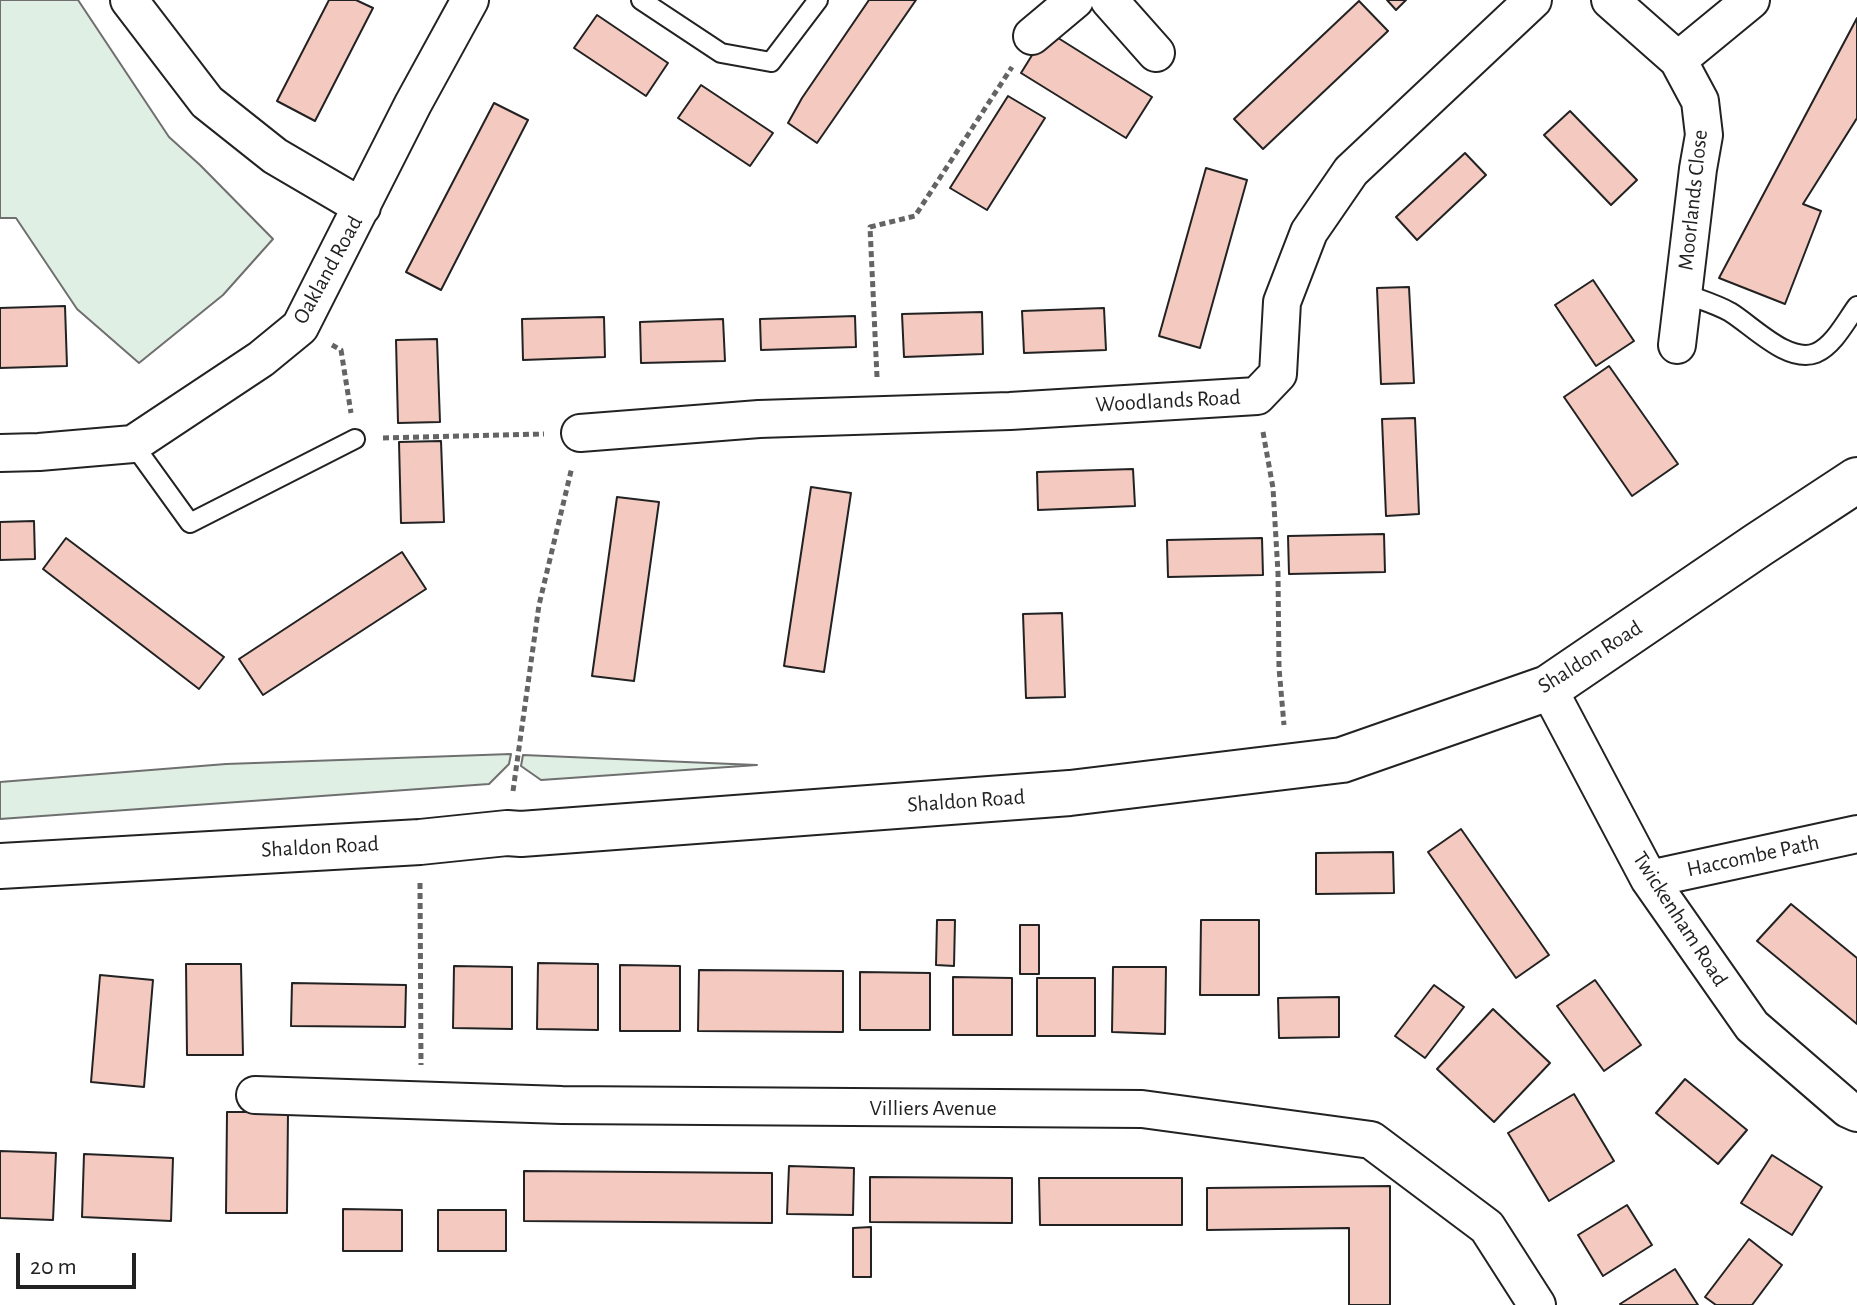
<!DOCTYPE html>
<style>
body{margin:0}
#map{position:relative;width:1857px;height:1305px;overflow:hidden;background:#fff;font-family:"Alegreya Sans",sans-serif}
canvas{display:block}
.scale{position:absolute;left:16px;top:1253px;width:120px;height:36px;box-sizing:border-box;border:4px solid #222;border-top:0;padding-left:10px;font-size:24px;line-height:28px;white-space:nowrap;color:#222;-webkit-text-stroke:6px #fff;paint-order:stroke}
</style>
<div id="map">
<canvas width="1857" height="1305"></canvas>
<div class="scale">20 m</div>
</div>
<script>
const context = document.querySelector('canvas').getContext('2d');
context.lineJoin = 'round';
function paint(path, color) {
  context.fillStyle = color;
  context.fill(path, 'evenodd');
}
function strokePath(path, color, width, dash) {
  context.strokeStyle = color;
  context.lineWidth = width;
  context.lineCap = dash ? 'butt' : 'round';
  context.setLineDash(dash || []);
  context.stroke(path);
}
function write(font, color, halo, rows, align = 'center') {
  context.font = font + ' "Alegreya Sans",sans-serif';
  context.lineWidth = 6;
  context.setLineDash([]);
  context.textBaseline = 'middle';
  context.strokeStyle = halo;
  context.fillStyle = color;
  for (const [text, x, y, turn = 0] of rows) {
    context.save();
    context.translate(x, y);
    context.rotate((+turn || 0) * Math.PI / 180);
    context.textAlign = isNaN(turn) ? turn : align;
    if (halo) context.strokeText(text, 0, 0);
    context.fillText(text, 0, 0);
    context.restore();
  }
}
const green = new Path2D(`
 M0,0H78L169,137L200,165L273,239L223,295L139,363L77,309L16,218H0Z
 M511,754L509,764L489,784L0,819V782L226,764Z
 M523,755L732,764L757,765L541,780L521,766Z`);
paint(green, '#e0efe3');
strokePath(green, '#6f6f6f', 2);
const building = new Path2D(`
 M329,0H356L373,8L315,121L277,101Z
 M869,0H916L817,143L788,123L802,98Z
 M1387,0H1406L1396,10Z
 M1359,1L1388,31L1263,149L1234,119Z
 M597,15L668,63L646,96L574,48Z
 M1857,18V118L1803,204L1821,211L1785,304L1719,278Z
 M1047,31L1152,97L1126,138L1021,73Z
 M701,85L773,133L750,166L678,118Z
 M1008,96L1045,118L987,210L950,188Z
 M494,103L528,120L441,290L406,272Z
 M1570,111L1637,180L1611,205L1544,135Z
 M1465,153L1486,175L1417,240L1396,217Z
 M1206,168L1247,180L1200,348L1159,336Z
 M1593,280L1634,341L1596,366L1555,305Z
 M1409,287L1414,383L1381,384L1377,288Z
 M65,306L67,366L0,368V308Z
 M1104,308L1106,350L1024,353L1022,311Z
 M982,312L983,354L904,357L902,314Z
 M855,316L856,347L761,350L760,319Z
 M604,317L605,357L523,360L522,319Z
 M723,319L725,361L641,363L640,322Z
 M437,339L440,422L398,423L396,340Z
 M1609,366L1678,464L1632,496L1564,397Z
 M1415,418L1419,514L1386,516L1382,419Z
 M441,441L444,522L401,523L399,442Z
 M1133,469L1135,506L1038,510L1037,472Z
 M811,487L851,493L824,672L784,666Z
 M617,497L659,502L634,681L592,676Z
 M34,521L35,559L0,560V522Z
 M1384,534L1385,572L1289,574L1288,536Z
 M66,538L224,657L199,689L43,569Z
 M1262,538L1263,575L1168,577L1167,540Z
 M402,552L426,589L263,695L239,659Z
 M1062,613L1065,697L1026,698L1023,614Z
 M1461,829L1549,955L1516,978L1428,852Z
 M1393,852L1394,893L1316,894V853Z
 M1791,904L1857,958V1024L1757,941Z
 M937,920H955L954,966L936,965Z
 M1201,920H1259V995H1200Z
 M1020,925H1039V974H1020Z
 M538,963L598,964V1030L537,1029Z
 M186,964H241L243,1055H187Z
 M620,965L680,966V1031H620Z
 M454,966L512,967V1029L453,1028Z
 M1113,967H1166L1165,1034L1112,1032Z
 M699,970L843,971V1032L698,1031Z
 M860,972L930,973V1030H860Z
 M100,975L153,980L144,1087L91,1082Z
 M953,977L1012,978V1035H953Z
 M1037,978H1095V1036H1037Z
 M1595,980L1641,1045L1604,1071L1557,1006Z
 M292,983L406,985L405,1027L291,1026Z
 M1434,985L1464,1007L1425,1058L1395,1036Z
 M1339,997V1037L1279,1038L1278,998Z
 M1493,1009L1550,1063L1494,1122L1437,1069Z
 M1685,1079L1747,1130L1718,1164L1656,1113Z
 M1574,1094L1614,1161L1549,1201L1508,1133Z
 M227,1112H288L287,1213H226Z
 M0,1151L56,1153L53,1220L0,1218Z
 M84,1154L173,1158L171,1221L82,1217Z
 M1772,1155L1822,1187L1792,1235L1741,1203Z
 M789,1166L854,1168L853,1215L787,1214Z
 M524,1171L772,1173V1223L524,1221Z
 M870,1177L1012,1178V1223L870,1222Z
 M1039,1178H1182V1225H1040Z
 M1390,1186V1305H1349V1228L1207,1230V1188Z
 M1627,1205L1652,1245L1603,1276L1578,1235Z
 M343,1209L402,1210V1251H343Z
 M438,1210H506V1251H438Z
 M871,1227V1277H853V1228Z
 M1749,1239L1782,1265L1752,1305H1716L1705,1297Z
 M1675,1269L1698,1305H1621L1620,1304Z`);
paint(building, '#f3c9c0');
strokePath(building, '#222', 2);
const service = new Path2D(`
 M641,0L721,53L771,62L818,0
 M1683,293C1698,299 1716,304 1730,312C1753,326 1788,364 1816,353C1834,345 1846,321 1857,306
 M133,444L190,523L355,439`);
const minor = new Path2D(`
 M129,0L207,102L275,156L362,207
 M1109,0L1156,53
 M1610,0L1678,60L1700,101L1704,135L1698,169L1677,345
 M1032,36L1075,0
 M1678,60L1751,0
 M580,433L759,419L1010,411L1257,396L1278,374L1282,302L1309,232L1351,171L1533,0
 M0,453L39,452L133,444L261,359L300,327L413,104L470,0
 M1548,688L1649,879L1752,1026L1848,1109L1857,1113
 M1649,879L1857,834
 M255,1095L562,1105L1142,1109L1371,1140L1487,1227L1537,1305`);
const tertiary = new Path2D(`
 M0,866L420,842L507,833L521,834L1070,793L1342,760L1548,688L1758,545L1857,480`);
strokePath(service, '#222', 22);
strokePath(minor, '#222', 40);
strokePath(tertiary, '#222', 48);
strokePath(new Path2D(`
 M332,345L341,350L351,413
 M877,377L870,227L915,216L1012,67
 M1263,432L1273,488L1278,573L1279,668L1284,725
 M383,438L544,434
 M513,791L539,605L572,467
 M420,883L421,1065`), '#646464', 5, [6, 4]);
strokePath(service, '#fff', 18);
strokePath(minor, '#fff', 36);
strokePath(tertiary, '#fff', 44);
write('22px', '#222', '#fff', [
 ["Moorlands Close",1693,200,-84],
 ["Oakland Road",328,270,-61],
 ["Woodlands Road",1168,401,-3],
 ["Shaldon Road",1590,657,-32],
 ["Shaldon Road",966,801,-4],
 ["Shaldon Road",320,847,-3],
 ["Haccombe Path",1753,856,-12],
 ["Twickenham Road",1680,919,57],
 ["Villiers Avenue",933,1108]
]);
</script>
